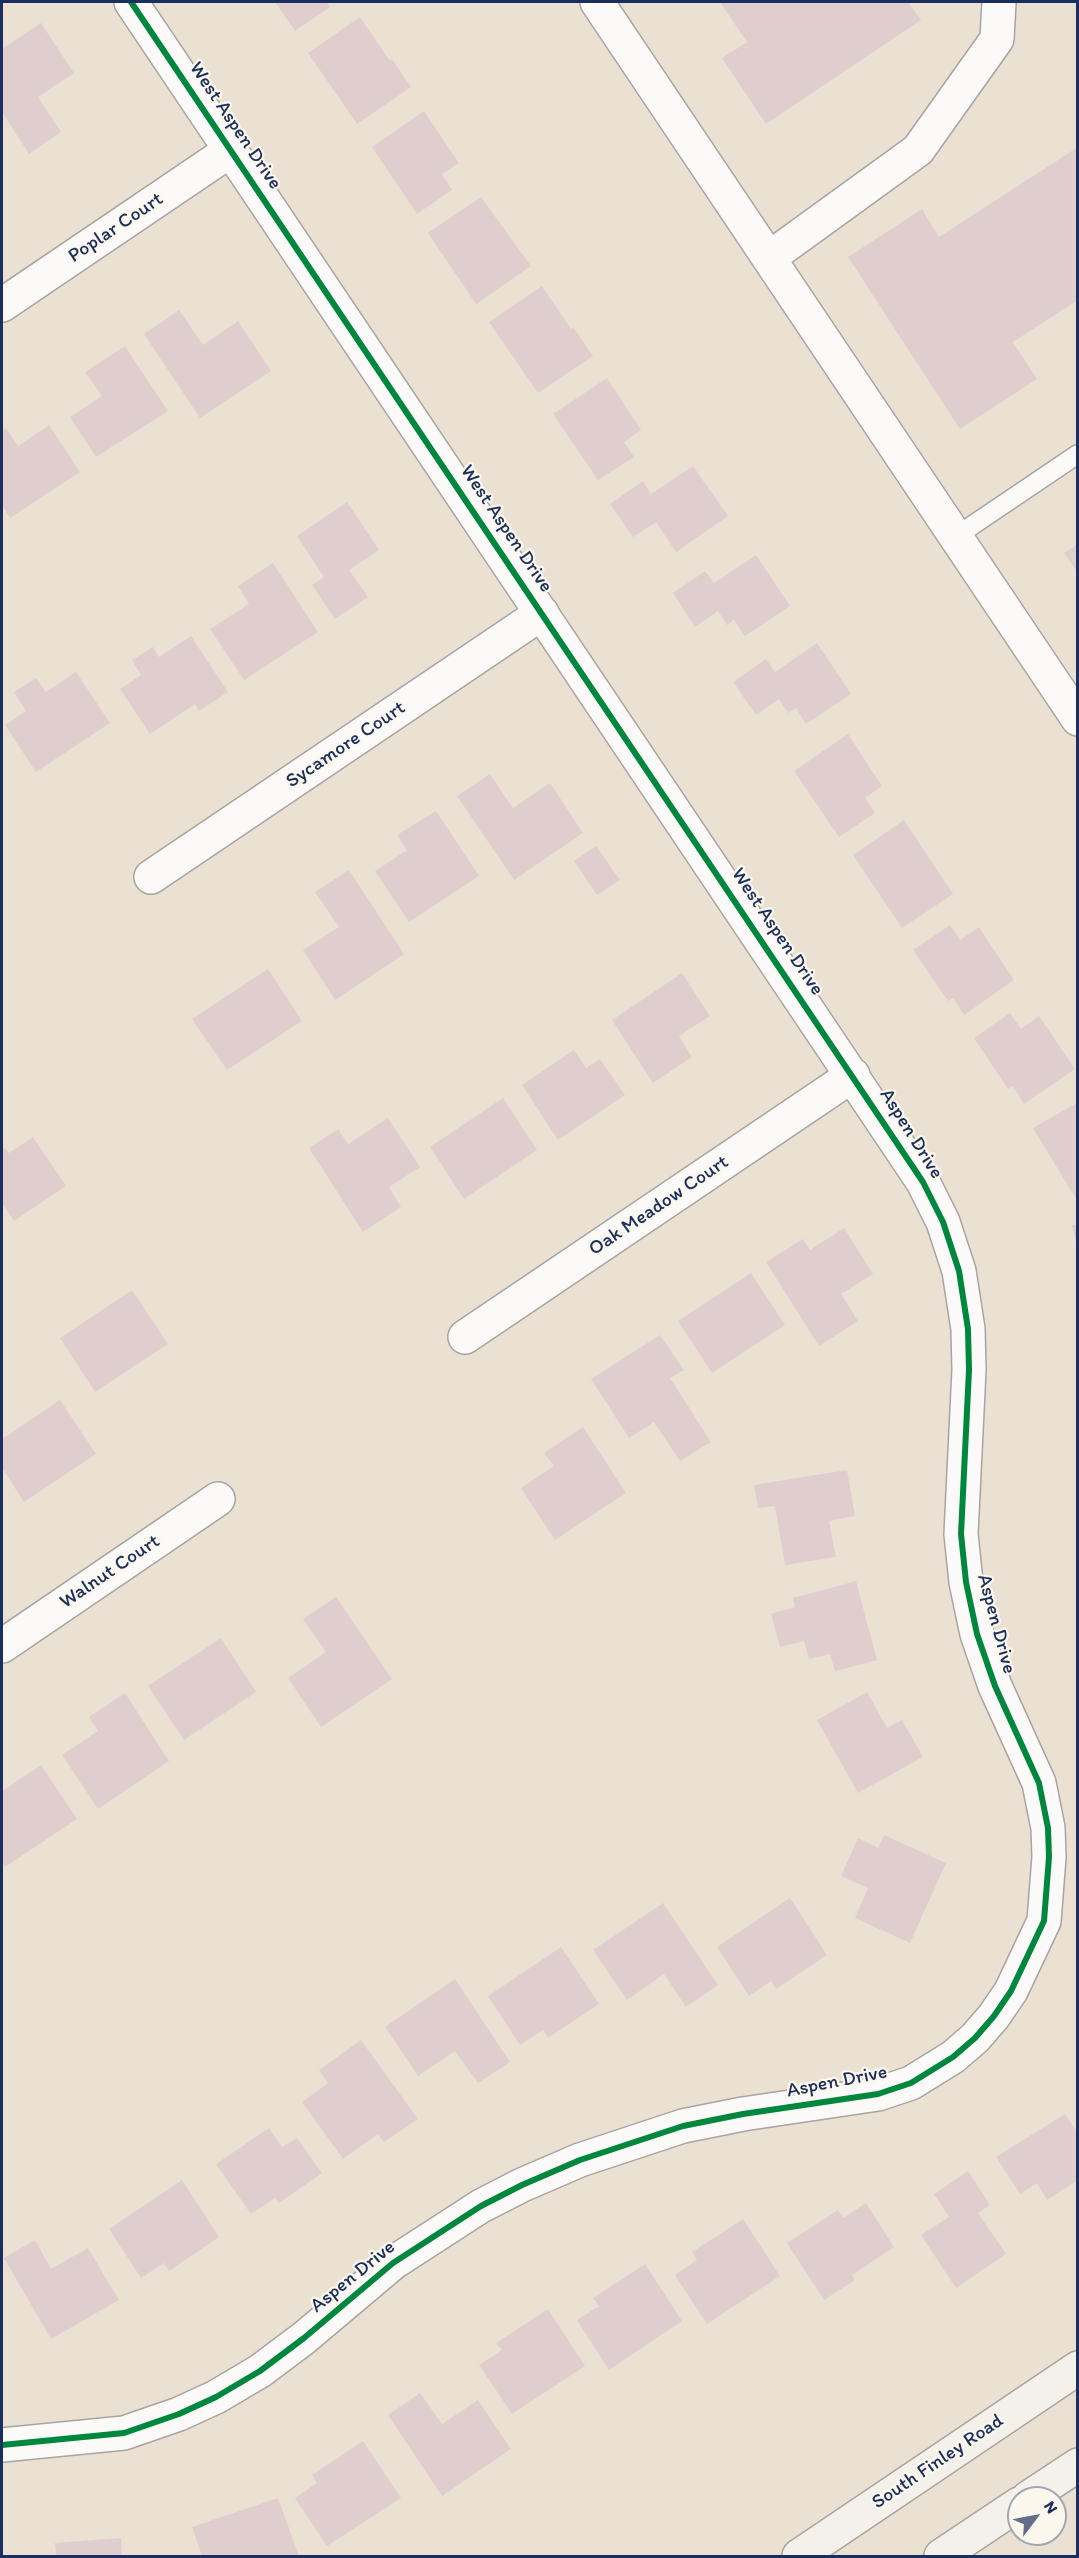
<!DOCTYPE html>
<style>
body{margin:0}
#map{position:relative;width:1079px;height:2558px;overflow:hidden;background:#eae1d3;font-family:Itim,sans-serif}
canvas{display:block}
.frame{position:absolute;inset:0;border:3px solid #1b2f5e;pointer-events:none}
.north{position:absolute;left:1007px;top:2486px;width:60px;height:60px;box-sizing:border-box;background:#fbf7ec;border:2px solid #a1a7b3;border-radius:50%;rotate:58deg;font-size:16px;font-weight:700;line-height:24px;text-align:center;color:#1b2f5e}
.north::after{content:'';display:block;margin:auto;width:21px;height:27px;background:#636d87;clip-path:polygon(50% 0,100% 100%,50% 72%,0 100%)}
</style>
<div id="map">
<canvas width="1079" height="2558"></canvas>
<div class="frame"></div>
<div class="north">N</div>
</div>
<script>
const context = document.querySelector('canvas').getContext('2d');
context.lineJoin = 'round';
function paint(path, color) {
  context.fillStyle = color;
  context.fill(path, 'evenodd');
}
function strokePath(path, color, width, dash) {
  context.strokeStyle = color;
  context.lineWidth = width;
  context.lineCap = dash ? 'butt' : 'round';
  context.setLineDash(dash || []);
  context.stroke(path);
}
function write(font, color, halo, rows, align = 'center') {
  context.font = font + ' Itim,sans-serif';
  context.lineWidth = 4.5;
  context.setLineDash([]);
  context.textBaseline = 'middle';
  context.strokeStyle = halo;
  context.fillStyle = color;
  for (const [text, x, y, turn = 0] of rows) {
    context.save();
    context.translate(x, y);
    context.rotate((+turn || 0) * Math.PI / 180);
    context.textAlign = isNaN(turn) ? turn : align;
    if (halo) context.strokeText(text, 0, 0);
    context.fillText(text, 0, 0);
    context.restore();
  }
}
paint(new Path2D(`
 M275,2H327L330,7L295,31Z
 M720,2H908L921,20L766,124L722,58L747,42Z
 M360,17L390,61L392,59L411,87L357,124L308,53Z
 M41,23L74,73L38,97L61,132L29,154L2,112V49Z
 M424,111L459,163L442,174L452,190L417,214L372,147Z
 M1078,147V300L1013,342L1037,379L960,429L848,257L922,209L939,237Z
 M481,197L531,266L476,304L428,233Z
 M542,286L571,329L574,328L593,356L538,393L489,322Z
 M179,310L203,345L238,321L271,371L200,418L144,334Z
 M125,346L168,411L96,457L70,417L102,396L85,372Z
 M607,378L641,430L624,442L634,457L598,480L553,414Z
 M49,425L80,472L10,518L2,505V431L6,428L18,446Z
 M693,466L728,516L676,552L656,522L633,537L610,504L643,481L651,494Z
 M347,502L379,550L349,570L368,597L335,619L312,585L324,577L297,536Z
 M1078,544V573L1064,553Z
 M756,555L790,606L745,636L734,620L727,625L718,611L695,627L673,593L705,571L714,583Z
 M273,563L318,632L244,680L210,629L249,604L238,586Z
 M191,636L228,692L199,711L195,704L150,734L120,689L141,675L132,660L153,647L159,657Z
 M817,643L851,694L806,724L796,708L788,713L779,699L756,715L733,682L766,659L775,672Z
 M76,672L110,723L36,772L5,725L26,711L14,692L36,678L46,692Z
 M848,734L882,786L865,798L875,813L839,837L794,771Z
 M490,774L513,808L550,783L583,833L514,880L457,796Z
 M436,811L479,876L409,922L375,871L407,850L397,835Z
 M904,820L953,894L902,928L853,855Z
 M596,846L620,880L597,895L574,861Z
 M349,870L404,954L335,1000L303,950L339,927L315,892Z
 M950,925L960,940L979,927L1014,980L964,1015L953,998L948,1001L913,950Z
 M268,969L302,1021L227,1070L192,1019Z
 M682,973L710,1016L679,1036L692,1057L653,1083L612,1020Z
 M1010,1013L1021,1029L1039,1016L1075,1069L1024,1104L1013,1086L1008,1089L974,1038Z
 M574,1050L586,1068L600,1059L625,1095L558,1140L522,1085Z
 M503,1098L537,1150L464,1199L430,1147Z
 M1078,1102V1202L1033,1128Z
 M388,1118L420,1167L389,1187L401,1207L363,1232L309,1148L338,1129L348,1144Z
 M33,1137L66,1186L14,1221L2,1203V1150L5,1148L9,1153Z
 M1078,1224V1247H1077L1072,1225Z
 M844,1228L873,1274L841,1294L858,1321L819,1346L766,1262L803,1239L810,1250Z
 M751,1273L785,1325L712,1373L678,1321Z
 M132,1290L168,1344L95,1392L60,1338Z
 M660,1335L684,1370L670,1378L711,1442L680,1461L654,1422L629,1438L591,1379Z
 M60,1400L96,1454L24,1502L2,1468V1439Z
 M583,1427L626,1493L555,1540L521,1488L554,1466L544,1453Z
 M847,1470L855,1516L829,1521L836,1557L785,1565L775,1506L758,1508L754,1485Z
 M856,1581L877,1660L835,1671L830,1654L809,1659L804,1641L780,1647L771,1614L795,1607L793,1598Z
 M336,1597L392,1679L321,1727L288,1678L326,1652L303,1619Z
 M221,1638L256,1692L184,1740L148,1686Z
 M867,1692L887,1728L902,1720L923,1757L858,1793L817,1720Z
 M125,1693L169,1761L98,1809L62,1755L98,1731L89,1717Z
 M41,1765L77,1819L5,1867L2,1862V1791Z
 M884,1835L946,1863L910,1943L855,1918L868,1888L841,1876L858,1838L878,1848Z
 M790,1898L827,1955L776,1989L771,1981L749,1996L717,1947Z
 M663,1903L718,1985L686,2007L664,1974L627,2000L593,1950Z
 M561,1947L599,2004L548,2038L543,2030L520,2045L488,1996Z
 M455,1979L510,2062L478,2083L455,2051L418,2076L385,2027Z
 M361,2040L418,2119L384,2142L378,2134L343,2159L302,2102L328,2083L319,2070Z
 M1065,2114L1078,2133V2180L1047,2200L1037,2183L1020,2194L996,2157Z
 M269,2128L282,2147L297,2138L322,2173L279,2203L275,2198L251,2214L216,2164Z
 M968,2171L990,2205L978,2213L1006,2254L956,2288L921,2235L949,2217L934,2194Z
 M182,2180L219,2237L169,2271L164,2263L141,2278L109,2229Z
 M866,2203L894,2247L852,2275L855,2280L824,2300L787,2243L838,2210L843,2218Z
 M743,2219L780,2276L707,2324L675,2275L697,2260L692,2252Z
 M35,2240L51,2269L88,2248L119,2300L51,2339L4,2258Z
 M645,2264L682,2321L609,2370L577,2320L599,2306L593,2298Z
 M548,2309L585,2366L512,2414L479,2365L502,2350L496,2343Z
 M420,2393L442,2424L478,2400L511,2449L442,2496L388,2415Z
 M363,2441L401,2498L327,2546L295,2498L317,2483L312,2475Z
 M278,2498L299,2556H202L192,2527Z
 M121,2538L122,2556H56L55,2543Z`), '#e0cecf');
const service = new Path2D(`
 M955,537L1078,454`);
const minor = new Path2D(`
 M597,2L1078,719
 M769,258L918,150L997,39L999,2
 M2,305L231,150
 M151,877L542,613
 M465,1337L853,1075
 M2,1646L218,1499
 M2,2445L124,2433L179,2414L216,2397L260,2371L304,2338L393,2263L481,2206L522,2185L580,2160L683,2126L743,2114L878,2094L911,2083L953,2057L975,2038L994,2016L1011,1991L1044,1921L1049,1857L1048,1828L1039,1783L995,1686L977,1634L966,1582L961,1534L969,1370L968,1329L959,1271L943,1222L923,1182L131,2`);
const secondary = new Path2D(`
 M1028,2498L1078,2465
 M799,2556L1078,2368
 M941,2556L1019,2504`);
strokePath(service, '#a7a4a2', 21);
strokePath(minor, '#a7a4a2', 36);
strokePath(secondary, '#a7a4a2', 36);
strokePath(service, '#fcfaf8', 18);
strokePath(minor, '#fcfaf8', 33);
strokePath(secondary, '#f4f0ea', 33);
strokePath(new Path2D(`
 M2,2445L124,2433L179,2414L216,2397L260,2371L304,2338L393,2263L481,2206L522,2185L580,2160L683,2126L743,2114L878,2094L911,2083L953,2057L975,2038L994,2016L1011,1991L1044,1921L1049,1857L1048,1828L1039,1783L995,1686L977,1634L966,1582L961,1534L969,1370L968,1329L959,1271L943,1222L923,1182L131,2`), '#00873e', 6);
write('20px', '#1b2f5e', '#fbf7ec', [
 ["West Aspen Drive",235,126,56],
 ["Poplar Court",116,228,-34],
 ["West Aspen Drive",506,529,56],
 ["Sycamore Court",346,745,-34],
 ["West Aspen Drive",777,932,56],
 ["Aspen Drive",911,1134,58],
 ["Oak Meadow Court",659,1206,-34],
 ["Walnut Court",110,1572,-34],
 ["Aspen Drive",996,1624,75],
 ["Aspen Drive",837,2082,-11],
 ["Aspen Drive",353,2277,-39],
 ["South Finley Road",938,2462,-34]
]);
</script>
